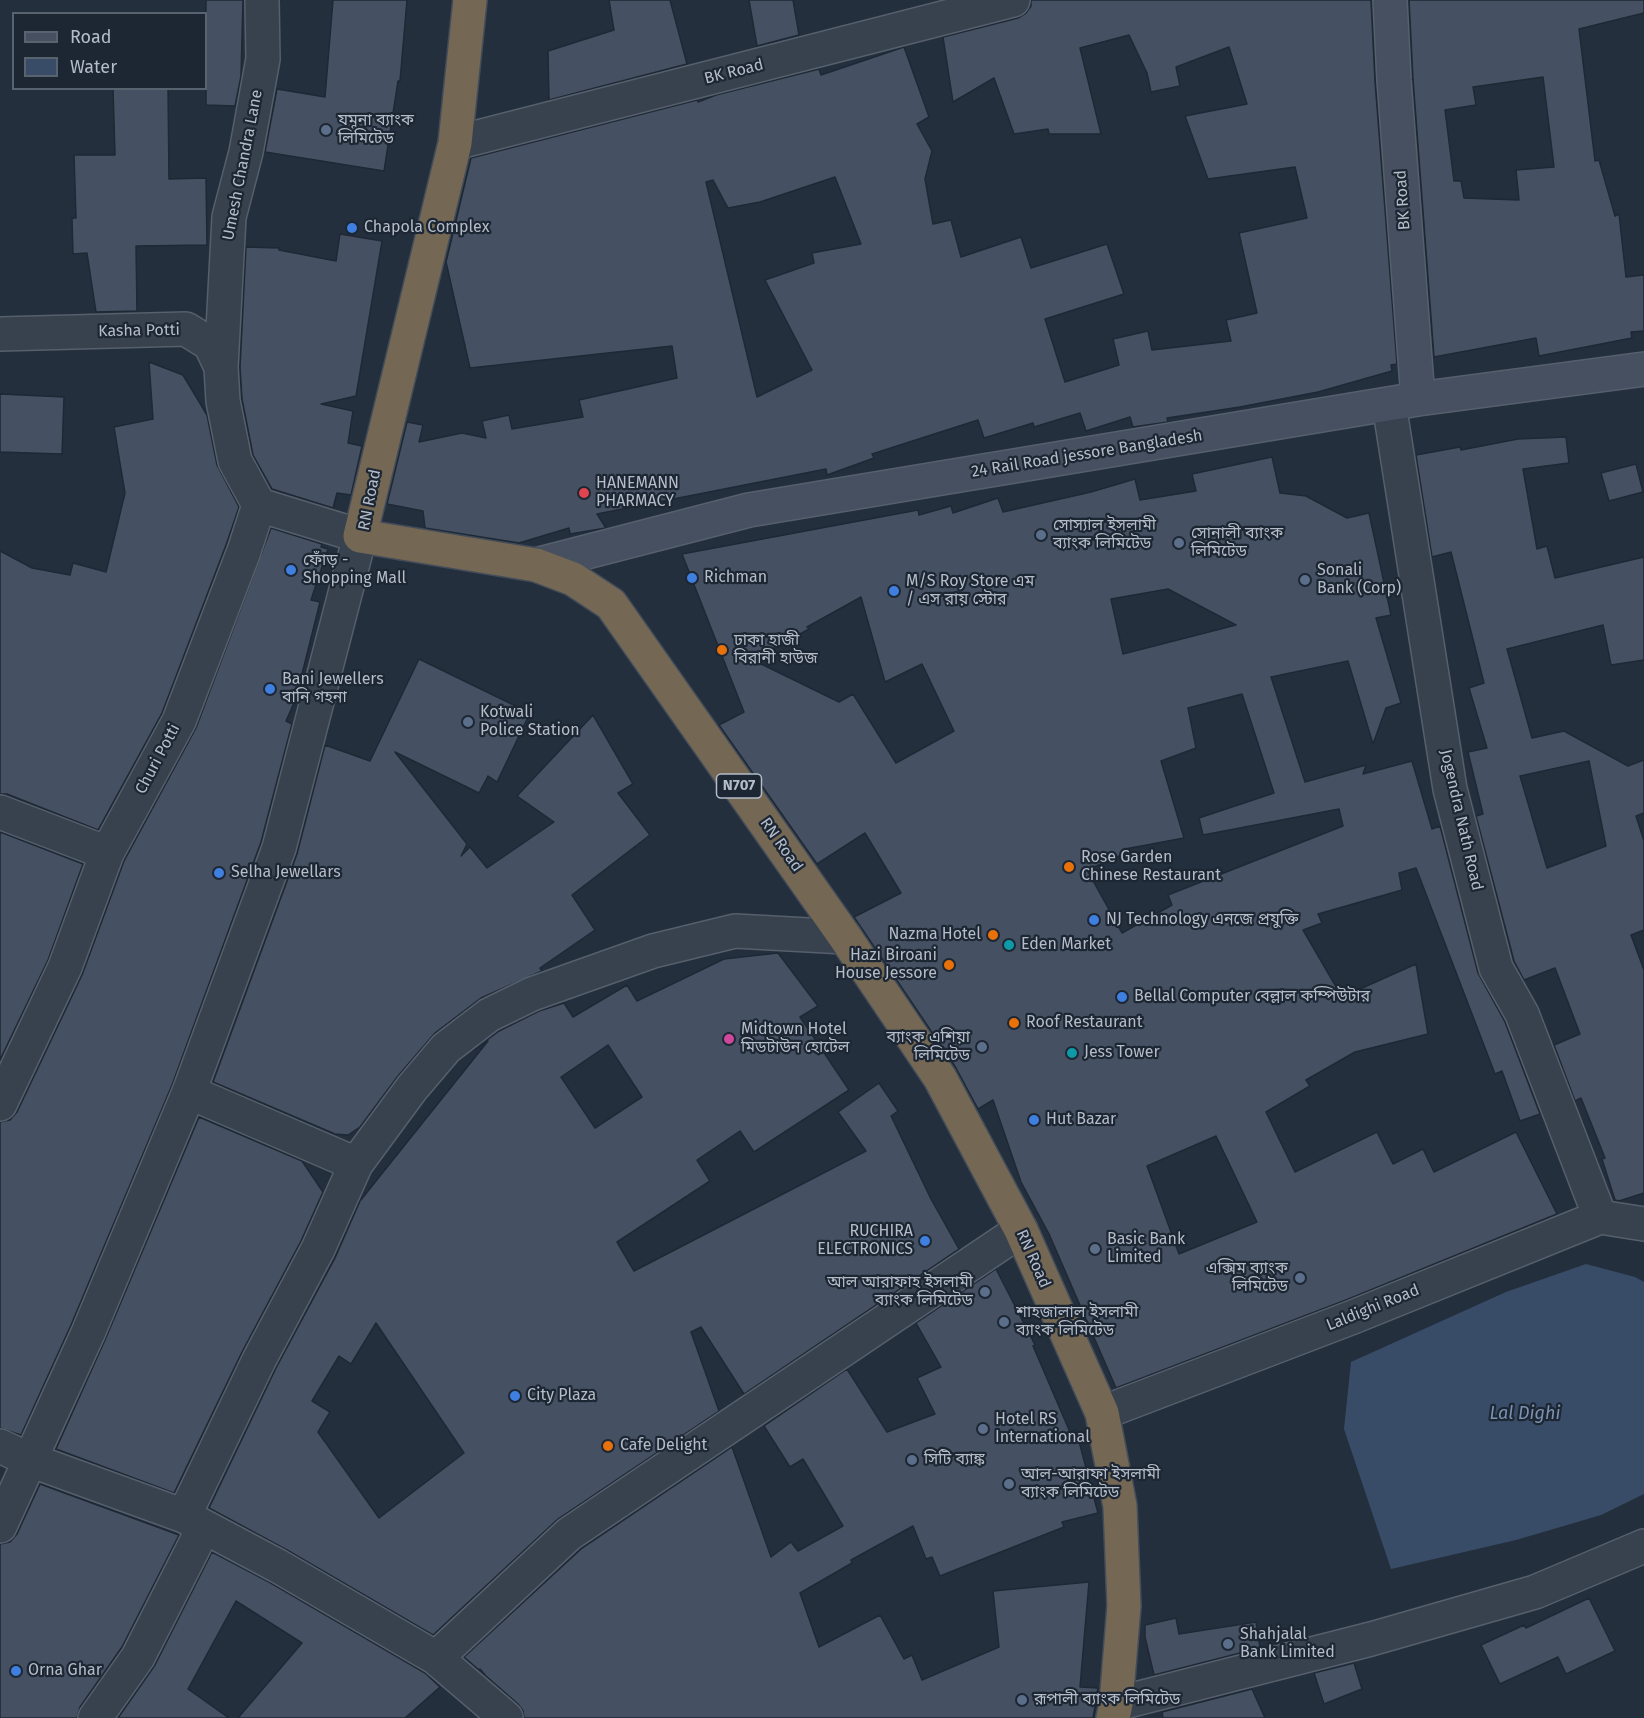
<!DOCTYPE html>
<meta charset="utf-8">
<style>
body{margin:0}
#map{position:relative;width:1644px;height:1718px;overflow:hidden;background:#242f3e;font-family:"Fira Sans",sans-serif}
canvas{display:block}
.legend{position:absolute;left:12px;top:12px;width:195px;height:78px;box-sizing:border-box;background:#1d2633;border:2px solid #59626f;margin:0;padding:8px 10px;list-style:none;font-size:18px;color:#b4bcc9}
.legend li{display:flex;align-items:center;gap:12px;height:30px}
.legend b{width:30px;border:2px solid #59626f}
</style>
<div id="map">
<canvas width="1644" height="1718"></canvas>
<ul class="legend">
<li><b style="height:8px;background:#465061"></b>Road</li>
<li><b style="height:16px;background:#394c67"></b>Water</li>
</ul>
</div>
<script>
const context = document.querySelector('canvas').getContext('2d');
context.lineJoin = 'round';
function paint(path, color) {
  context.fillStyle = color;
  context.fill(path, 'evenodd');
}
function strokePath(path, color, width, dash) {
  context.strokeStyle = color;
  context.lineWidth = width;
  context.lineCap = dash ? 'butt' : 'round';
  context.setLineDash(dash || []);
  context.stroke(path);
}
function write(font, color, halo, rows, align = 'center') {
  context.font = font + ' "Fira Sans","Noto Sans Bengali",sans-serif';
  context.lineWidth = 4.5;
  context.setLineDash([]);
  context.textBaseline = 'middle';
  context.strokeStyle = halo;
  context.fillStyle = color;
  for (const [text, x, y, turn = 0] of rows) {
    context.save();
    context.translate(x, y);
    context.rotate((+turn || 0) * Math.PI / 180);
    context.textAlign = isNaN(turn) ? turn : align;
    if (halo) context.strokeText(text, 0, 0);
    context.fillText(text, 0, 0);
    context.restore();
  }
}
paint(new Path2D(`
 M1586,1264L1635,1277L1644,1282V1494L1601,1515L1516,1540L1391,1569L1344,1429L1351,1362L1506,1292Z`), '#394c67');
const building = new Path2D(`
 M206,0H243L241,76L235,106L206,105Z
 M333,0H407L400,81H398L384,171L265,152L277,89L325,97Z
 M609,0H670L687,64L549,100L548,51L614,30Z
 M749,0H793L799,35L757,46Z
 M1031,0H1371L1375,81L1397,364L1391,365L1392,371L1318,392L1240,407L1167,418L1168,422L1133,427L1130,417L1086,431L1080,413L1034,427L1033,423L984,438L978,420L872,454L874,458L827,475L826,469L597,514L606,528L570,534L569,528L519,543L425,528L423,511L387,504L407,422L423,425L419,442L462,433L486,438L482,421L509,415L512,429L583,417L579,400L677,378L672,346L470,368L446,262L471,158L697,100L698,102L716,95L819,69L821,75L904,47L929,117L917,124L932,151L925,179L933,224L951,220L961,257L1021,237L1031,268L1107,244L1124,294L1045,319L1065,382L1119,365L1113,339L1148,331L1152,350L1231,341L1226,320L1257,313L1239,233L1307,218L1295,167L1208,179L1185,116L1247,104L1229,47L1176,67L1180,86L1151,92L1147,73L1129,35L1080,48L1101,134H1049L1048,129L1014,134L994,78L953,102L943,37L1018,18L1026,13L1031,6ZM835,177L861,244L812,253L814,263L765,280L812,370L757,397L706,182L713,180L728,208L760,202Z
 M1409,0H1644V13L1579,29L1595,161L1599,160L1615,216L1619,214L1626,277L1644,275V331L1631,332L1632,338L1539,356L1536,338L1434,357L1413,79ZM1543,77L1554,167L1516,170L1519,200L1464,198L1461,181H1454L1445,110L1476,105L1473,87Z
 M113,88H168L169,179L206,178L207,245L136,246L137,311L96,312L87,253L73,254L72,218H76L74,155H115Z
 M340,234L382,241L356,396L321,404L353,411L348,443L362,446L351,495L337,493L333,508L272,489L253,455L242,399L240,367L246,247L279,248V250L336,261Z
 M149,362L183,375L207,415L217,465L239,507L226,545L162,713L98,830L7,794H0V551L32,568L70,575L73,563L106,572L125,493L114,427L153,419Z
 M0,394L64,397L62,454L0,452Z
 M1566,437L1569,463L1523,469L1537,549L1547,546L1555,578L1644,557V660L1611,665L1603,625L1507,649L1532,738L1564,731L1628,766L1644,760V813L1636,816L1644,841V930L1631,935L1644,970V1193L1619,1201L1615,1200L1602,1159L1605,1158L1581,1098L1575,1101L1554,1045L1580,1034L1555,968L1524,980L1514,961L1476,816L1483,814L1468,752L1487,748L1469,688L1484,683L1451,552L1432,557L1416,455L1460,447L1461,450L1518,439ZM1589,761L1606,846L1547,868L1520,776Z
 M1272,457L1280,493L1306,496L1347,518L1369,513L1391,615L1376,618L1401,703L1386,708L1373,744L1348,661L1271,677L1305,782L1366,765L1363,774L1412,761L1432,829L1440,826L1478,973L1505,1022L1540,1114L1520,1121L1502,1071L1495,1074L1416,868L1399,873L1402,890L1318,914L1322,923L1303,930L1342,997L1416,964L1428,1034L1355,1052L1306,1080L1310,1086L1266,1112L1295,1172L1377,1132L1393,1164L1423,1149L1434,1172L1516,1132L1557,1214L1346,1300L1116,1388L1049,1234L1021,1182L993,1100L978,1109L956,1068L854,917L901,893L865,833L817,864L719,725L744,712L682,554L918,510L919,515L951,506L953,513L998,498L1003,512L1091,492L1135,479L1140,500L1196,491L1192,474ZM1168,589L1236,625L1123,654L1111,599ZM861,597L885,682L922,664L954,731L896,763L853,694L839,702L753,660L809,629L807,627ZM1242,694L1274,793L1199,818L1203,835L1339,809L1343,826L1168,895L1172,905L1122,933L1087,870L1124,854L1125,849L1184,838L1161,761L1196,748L1188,708ZM1216,1136L1257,1222L1179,1254L1147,1166Z
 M1636,464L1643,492L1609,501L1601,473Z
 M271,528L322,544L321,547L328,549L311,600L320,602L299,686L301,687L286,721L292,724L261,842L172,1085L71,1325L21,1435L0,1428V1122L10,1120L17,1112L82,975L124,861L196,728Z
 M419,659L530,713L497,782L488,776L479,793L395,752L467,844L461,856L470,847L487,868L554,822L517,796L593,715L633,784L618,793L650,835L572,895L595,930L540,968L542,971L481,998L435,1033L398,1076L360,1127L348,1135L335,1134L213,1082L297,854L325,745L370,761Z
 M0,832L83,864L48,960L0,1060Z
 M778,953L818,1006L800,1017L849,1090L754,1152L740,1131L697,1160L710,1181L617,1242L634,1271L866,1151L838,1112L879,1083L898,1111L891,1116L931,1199L959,1249L744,1394L701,1327L691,1332L719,1411L558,1519L433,1635L287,1550L209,1508L276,1368L335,1258L360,1201L488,1041L474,1050L499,1031L539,1011L564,1003L573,1017L627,985L637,1001L724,959ZM608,1045L642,1097L595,1128L561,1077ZM376,1323L464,1453L379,1518L318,1432L330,1412L312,1401L339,1356L351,1364Z
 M199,1117L302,1161L323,1192L301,1241L242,1352L174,1493L56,1449L105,1340Z
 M996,1269L1035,1345L1033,1346L1070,1432L1076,1430L1098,1513L1062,1522L1064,1527L940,1576L932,1557L926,1559L913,1526L851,1560L852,1563L800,1593L819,1647L880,1615L904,1659L912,1655L922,1680L999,1647L993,1591L1089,1582L1080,1687L1098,1688L1093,1718H524L523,1711L518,1704L486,1676L480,1669L479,1670L464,1657L581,1549L732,1447L771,1557L791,1542L798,1551L843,1526L803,1459L790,1467L764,1426L847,1369L887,1432L935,1414L917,1378L941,1367L916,1323Z
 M40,1484L179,1535L122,1647L80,1707L77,1718H0V1544L10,1542L17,1534Z
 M212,1552L269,1582L425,1673L440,1687L405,1718H238L302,1643L236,1601L188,1689L229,1718H118L155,1665Z
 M1589,1598L1615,1651L1566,1674L1558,1657L1500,1684L1481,1645L1524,1625L1526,1628Z
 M1176,1618L1179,1634L1256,1622L1260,1648L1154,1675L1145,1637V1625Z
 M1354,1663L1362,1689L1324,1704L1314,1673Z
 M1252,1689L1265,1718H1163L1162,1712Z`);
paint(building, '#455162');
strokePath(building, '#1f2835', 1.5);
const street = new Path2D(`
 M455,143L1013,0
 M0,334L186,329L210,344L221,367L223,401L235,461L259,505
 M221,367L229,217L246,152L263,59L262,0
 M1389,404L1450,789L1496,968L1522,1014L1600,1217
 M0,812L107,853
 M189,1092L356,1164
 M0,1104L65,967L107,853L179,721L244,551L259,505L360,536L279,848L189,1092L88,1333L0,1526
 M1102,1413L1353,1317L1600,1217L1644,1224
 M0,1446L30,1460L184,1516L278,1566L436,1658L506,1718
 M184,1516L259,1360L318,1249L356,1164L412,1088L446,1048L489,1015L532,994L653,951L735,931L845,937
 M436,1658L569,1534L1021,1230
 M1116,1704L1371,1639L1535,1592L1644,1546
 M95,1718L138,1657L204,1527`);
const secondary = new Path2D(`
 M1390,0L1394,80L1418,399
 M536,565L749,510L1418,399L1644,369`);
const highway = new Path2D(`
 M470,0L455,143L360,536L536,565L573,579L611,604L845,937L940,1078L1021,1230L1102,1413L1120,1506L1124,1606L1116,1704L1113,1718`);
strokePath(street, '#565f6c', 36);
strokePath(secondary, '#565f6c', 36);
strokePath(highway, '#434c59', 36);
strokePath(street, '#38414e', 33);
strokePath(secondary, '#465061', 33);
strokePath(highway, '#746855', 33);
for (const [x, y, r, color] of [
 [326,130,6,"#5c6f8a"],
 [352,228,6,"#3f7fe0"],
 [584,493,6,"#e0444e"],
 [1041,535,6,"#5c6f8a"],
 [1179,543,6,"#5c6f8a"],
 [291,570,6,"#3f7fe0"],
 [692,578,6,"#3f7fe0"],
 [1305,580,6,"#5c6f8a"],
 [894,591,6,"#3f7fe0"],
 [722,650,6,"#e8710a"],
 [270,689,6,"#3f7fe0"],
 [468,722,6,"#5c6f8a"],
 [1069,867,6,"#e8710a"],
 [219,873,6,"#3f7fe0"],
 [1094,920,6,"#3f7fe0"],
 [993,935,6,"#e8710a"],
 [1009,945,6,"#0f9aa8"],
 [949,965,6,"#e8710a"],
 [1122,997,6,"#3f7fe0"],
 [1014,1023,6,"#e8710a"],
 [729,1039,6,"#d1479c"],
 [982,1047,6,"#5c6f8a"],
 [1072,1053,6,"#0f9aa8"],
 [1034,1120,6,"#3f7fe0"],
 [925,1241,6,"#3f7fe0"],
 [1095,1249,6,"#5c6f8a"],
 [1300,1278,6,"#5c6f8a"],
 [985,1292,6,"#5c6f8a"],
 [1004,1322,6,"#5c6f8a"],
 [515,1396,6,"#3f7fe0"],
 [983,1429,6,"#5c6f8a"],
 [608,1446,6,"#e8710a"],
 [912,1460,6,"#5c6f8a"],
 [1009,1484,6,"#5c6f8a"],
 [1228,1644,6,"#5c6f8a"],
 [16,1671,6,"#3f7fe0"],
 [1022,1700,6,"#5c6f8a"]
]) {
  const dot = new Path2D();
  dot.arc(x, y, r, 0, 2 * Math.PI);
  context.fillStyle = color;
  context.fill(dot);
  strokePath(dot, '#1d2633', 2);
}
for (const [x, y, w] of [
 [739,786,45]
]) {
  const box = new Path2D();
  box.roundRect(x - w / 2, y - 12, w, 24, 4.5);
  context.fillStyle = '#1d2633';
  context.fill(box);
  strokePath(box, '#b4bcc9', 1.5);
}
write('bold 15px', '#b4bcc9', null, [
 ["N707",739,786]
]);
write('16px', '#b4bcc9', '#1d2633', [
 ["BK Road",734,72,-14],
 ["Umesh Chandra Lane",243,165,-79],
 ["BK Road",1403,200,-94],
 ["Kasha Potti",139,331,-1],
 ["24 Rail Road jessore Bangladesh",1087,454,-9],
 ["RN Road",370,500,-79],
 ["Churi Potti",158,759,-62],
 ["Jogendra Nath Road",1461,820,77],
 ["RN Road",781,845,55],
 ["RN Road",1033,1259,66],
 ["Laldighi Road",1373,1308,-22]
]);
write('16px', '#b4bcc9', '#1d2633', [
 ["যমুনা ব্যাংক",338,121],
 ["লিমিটেড",338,139],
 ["Chapola Complex",364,228],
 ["HANEMANN",596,484],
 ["PHARMACY",596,502],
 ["সোস্যাল ইসলামী",1053,526],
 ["ব্যাংক লিমিটেড",1053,544],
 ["সোনালী ব্যাংক",1191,534],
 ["লিমিটেড",1191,552],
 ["ফোঁড় -",303,561],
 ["Shopping Mall",303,579],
 ["Sonali",1317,571],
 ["Bank (Corp)",1317,589],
 ["Richman",704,578],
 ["M/S Roy Store এম",906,582],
 ["/ এস রায় স্টোর",906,600],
 ["ঢাকা হাজী",734,641],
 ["বিরানী হাউজ",734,659],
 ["Bani Jewellers",282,680],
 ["বানি গহনা",282,698],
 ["Kotwali",480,713],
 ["Police Station",480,731],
 ["Rose Garden",1081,858],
 ["Chinese Restaurant",1081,876],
 ["Selha Jewellars",231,873],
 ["NJ Technology এনজে প্রযুক্তি",1106,920],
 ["Nazma Hotel",981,935,"right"],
 ["Eden Market",1021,945],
 ["Hazi Biroani",937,956,"right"],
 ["House Jessore",937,974,"right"],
 ["Bellal Computer বেল্লাল কম্পিউটার",1134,997],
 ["Roof Restaurant",1026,1023],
 ["Midtown Hotel",741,1030],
 ["মিডটাউন হোটেল",741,1048],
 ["ব্যাংক এশিয়া",970,1038,"right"],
 ["লিমিটেড",970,1056,"right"],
 ["Jess Tower",1084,1053],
 ["Hut Bazar",1046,1120],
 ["RUCHIRA",913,1232,"right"],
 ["ELECTRONICS",913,1250,"right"],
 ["Basic Bank",1107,1240],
 ["Limited",1107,1258],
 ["এক্সিম ব্যাংক",1288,1269,"right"],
 ["লিমিটেড",1288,1287,"right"],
 ["আল আরাফাহ ইসলামী",973,1283,"right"],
 ["ব্যাংক লিমিটেড",973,1301,"right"],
 ["শাহজালাল ইসলামী",1016,1313],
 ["ব্যাংক লিমিটেড",1016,1331],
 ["City Plaza",527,1396],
 ["Hotel RS",995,1420],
 ["International",995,1438],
 ["Cafe Delight",620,1446],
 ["সিটি ব্যাঙ্ক",924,1460],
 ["আল-আরাফা ইসলামী",1021,1475],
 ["ব্যাংক লিমিটেড",1021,1493],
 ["Shahjalal",1240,1635],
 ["Bank Limited",1240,1653],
 ["Orna Ghar",28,1671],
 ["রূপালী ব্যাংক লিমিটেড",1034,1700]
], 'left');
write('italic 18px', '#7c92b1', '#1d2633', [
 ["Lal Dighi",1525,1414]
]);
</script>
